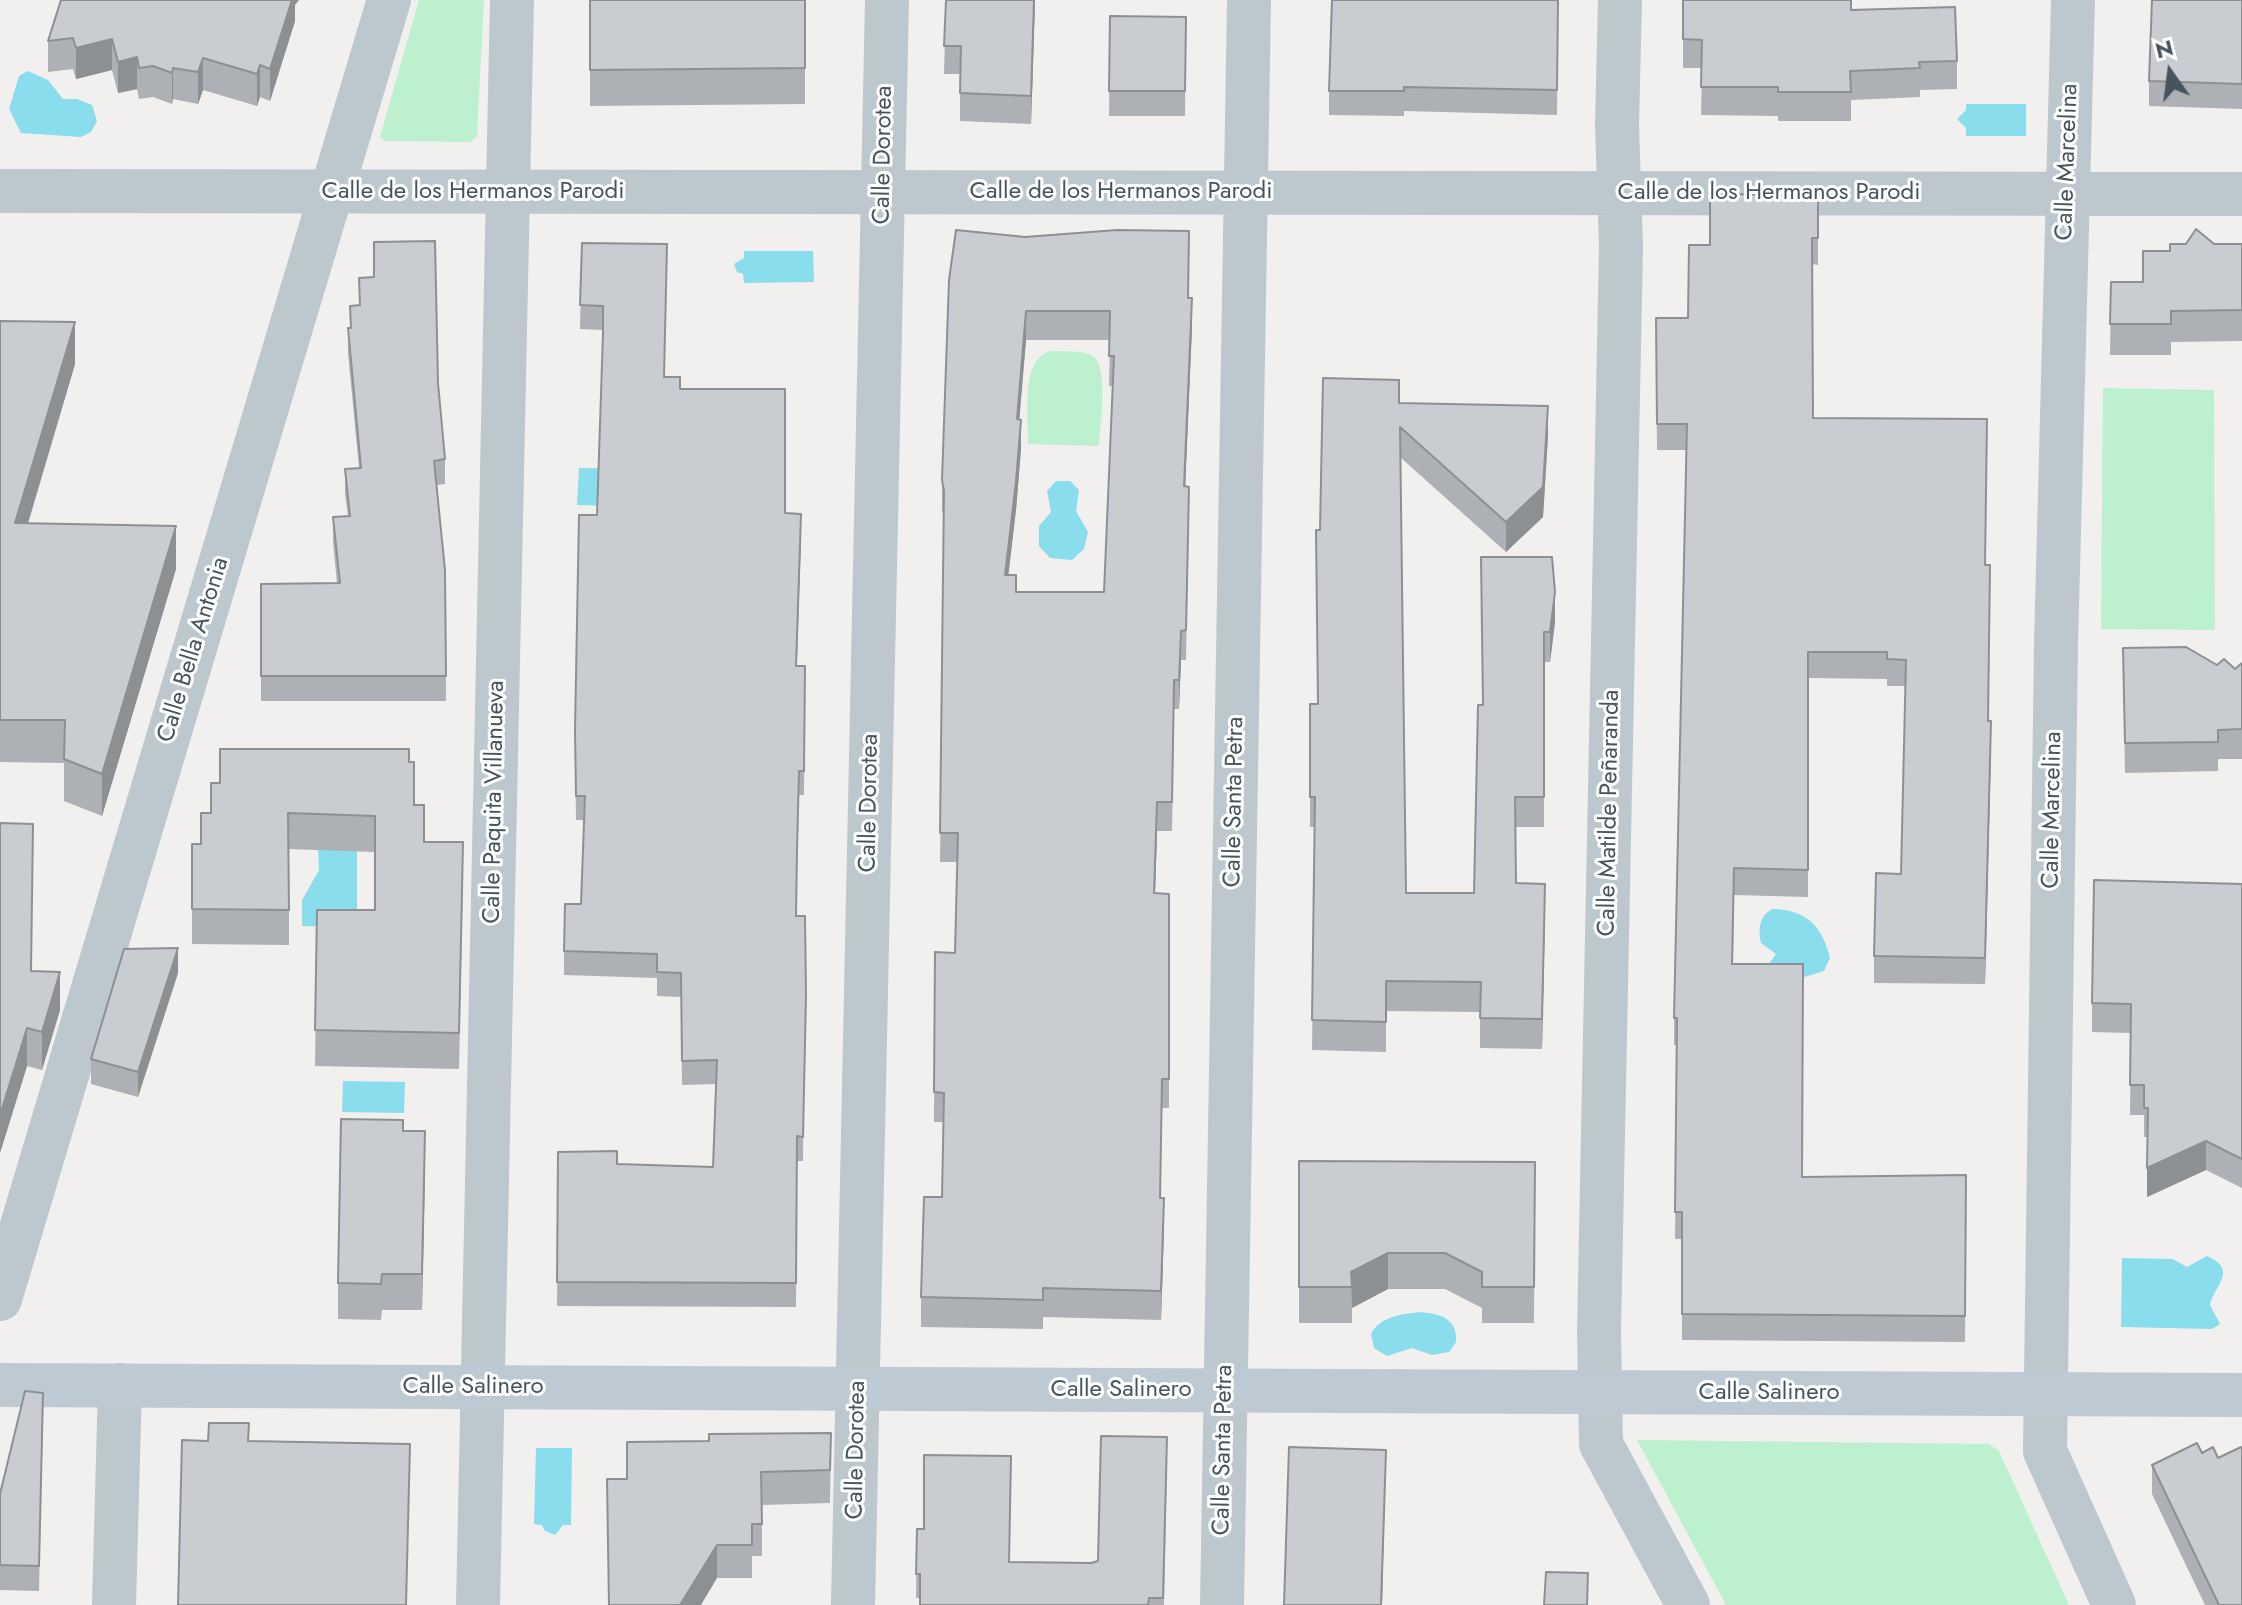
<!DOCTYPE html>
<meta charset="utf-8">
<style>
body{margin:0}
#map{position:relative;width:2242px;height:1605px;overflow:hidden;background:#f2efef;font-family:Jost,sans-serif}
canvas{display:block}
.north{position:absolute;left:2130px;top:32px;width:80px;height:80px;-webkit-text-stroke:6px #fff;paint-order:stroke;rotate:346deg;font-size:22px;font-weight:700;line-height:32px;text-align:center;color:#47545d}
.north::after{content:'';display:block;margin:auto;width:28px;height:36px;background:#47545d;clip-path:polygon(50% 0,100% 100%,50% 72%,0 100%)}
</style>
<div id="map">
<canvas width="2242" height="1605"></canvas>
<div class="north">N</div>
</div>
<script>
const context = document.querySelector('canvas').getContext('2d');
context.lineJoin = 'round';
function paint(path, color) {
  context.fillStyle = color;
  context.fill(path, 'evenodd');
}
function strokePath(path, color, width, dash) {
  context.strokeStyle = color;
  context.lineWidth = width;
  context.lineCap = dash ? 'butt' : 'round';
  context.setLineDash(dash || []);
  context.stroke(path);
}
function write(font, color, halo, rows, align = 'center') {
  context.font = font + ' Jost,sans-serif';
  context.lineWidth = 6;
  context.setLineDash([]);
  context.textBaseline = 'middle';
  context.strokeStyle = halo;
  context.fillStyle = color;
  for (const [text, x, y, turn = 0] of rows) {
    context.save();
    context.translate(x, y);
    context.rotate((+turn || 0) * Math.PI / 180);
    context.textAlign = isNaN(turn) ? turn : align;
    if (halo) context.strokeText(text, 0, 0);
    context.fillText(text, 0, 0);
    context.restore();
  }
}
paint(new Path2D(`
 M419,0H484L477,136L470,142L385,141L380,137Z
 M1053,351C1065,352 1081,350 1091,355C1110,364 1100,427 1099,446L1028,444C1029,418 1019,355 1053,351Z
 M2103,388L2214,390L2215,630L2101,629Z
 M1637,1440L1989,1444L1999,1451L2069,1605H1726Z`), '#bdf0ce');
paint(new Path2D(`
 M28,71L48,80L63,99H77L92,105L97,121L91,132L81,137L21,133L9,109L19,76Z
 M1966,104H2026V136H1966V128L1957,119L1966,110Z
 M744,251H813L814,282L744,283L743,274L737,272L734,264L744,258Z
 M579,468L649,469L648,507L577,505Z
 M1056,481H1070L1079,490L1076,511L1088,532L1084,549L1072,560L1050,558L1039,546V526L1051,512L1047,491Z
 M318,845H357V927L302,926V900L319,870Z
 M1773,909C1806,910 1822,925 1830,958L1824,971L1798,979L1766,968L1776,954L1761,943C1758,930 1759,915 1773,909Z
 M343,1081L405,1082L404,1113L342,1112Z
 M2207,1256C2239,1270 2214,1286 2210,1305L2220,1324L2212,1329L2121,1327L2122,1258L2173,1259L2187,1267Z
 M1421,1312C1441,1314 1458,1319 1456,1342L1449,1352L1432,1355L1412,1348L1387,1356L1374,1348L1371,1334C1380,1316 1403,1314 1421,1312Z
 M536,1448H572L571,1525H563L555,1535L545,1531L542,1525L534,1524Z`), '#8added');
strokePath(new Path2D(`
 M1620,0L1617,125L1621,247L1599,1331L1601,1444L1688,1605
 M2073,0L2056,644L2045,1451L2114,1605
 M0,191L2242,194
 M0,1299L389,0
 M114,1605L120,1385
 M478,1605L512,0
 M853,1605L887,0
 M1222,1605L1249,0`), '#bdc7ce', 44);
strokePath(new Path2D(`
 M0,1385L2242,1395`), '#bdc9d3', 44);
paint(new Path2D(`
 M590,0H805V104L590,106Z
 M946,0H1035L1031,124L960,121V74H944Z
 M1558,0L1557,115L1404,111V116L1329,115V91Z
 M1683,0L1851,10L1957,61V89L1920,90V97L1851,100V121H1778V116L1701,115L1702,68H1683Z
 M2242,0V109L2149,106V81Z
 M295,5V21L270,101L260,97L257,106L203,90L198,104L173,99L172,104L153,97L139,99L137,89L118,93L112,70L76,79L73,69L48,72V41Z
 M1110,16L1186,17L1185,116H1109Z
 M1818,195V265L1812,264L1813,418L1986,565L1989,721L1991,748L1985,984L1874,983V956L1901,874L1906,686H1887V679L1808,678V897L1734,895L1733,964L1802,1177L1966,1175L1965,1342L1682,1340V1239H1675L1677,1045H1674V1018L1686,450H1657L1656,318H1688Z
 M582,243L665,377L680,389L785,513L801,538L796,666H805L804,795H799L796,916H805L803,1161H797L796,1307L557,1306L558,1152L617,1164L713,1167L716,1084L682,1085L681,997L657,996V978L564,975V951L581,904L584,820H576L575,754L597,515L603,330L580,329Z
 M2214,244H2242V341L2171,342V355H2110L2111,282H2143L2170,251Z
 M949,280L1188,298L1192,327L1185,486L1189,516L1186,660H1181L1179,709H1174L1172,831H1157L1155,894H1169V1108H1162L1160,1198L1164,1227L1161,1320L1043,1317V1329L921,1327V1297L942,1197L944,1122H934L935,952L955,953L958,862H940L944,519L942,510V480ZM1026,340H1110L1109,386H1113L1104,592H1016L1008,575L1016,510L1021,449L1019,419Z
 M0,321L75,364L28,524L176,569L102,816L64,801V763L0,762Z
 M348,328H350L438,383L445,459V484L437,485L445,570L446,701H261V584L337,583L333,542V517L348,516L345,494V469L359,468L348,353Z
 M1399,403L1548,436L1543,517L1506,552L1400,457L1406,893H1474L1483,705L1481,557L1555,622L1550,662H1544V827H1516V883L1545,914L1542,1049L1480,1048V1012L1386,1011V1052L1312,1050L1315,827H1310V704H1318L1320,530Z
 M2123,648L2235,669L2242,663V759H2218V771L2125,773Z
 M409,762L414,805L424,842L463,877L459,1069L315,1066L317,910H375V852L289,849V945L192,944V844H201L211,813Z
 M2242,884V1188L2206,1170L2147,1197L2148,1137H2144V1115H2130L2131,1033L2092,1032V1003Z
 M31,971L60,1010L42,1070L27,1066L0,1153Z
 M178,973L138,1097L91,1084V1059Z
 M403,1131L425,1167L422,1310H382L381,1320L338,1319V1283Z
 M1299,1161L1535,1162L1534,1323H1482V1308L1445,1289H1388L1352,1308V1323H1299Z
 M43,1418L39,1591L0,1590V1494Z
 M831,1433L830,1503L762,1505V1556H752V1578H717L627,1479L709,1441Z
 M2202,1453L2218,1458L2242,1605H2205L2152,1494V1465Z
 M1167,1460L1164,1605H920V1598H916L917,1529L1009,1562L1091,1563L1098,1561Z`), '#adb0b5');
paint(new Path2D(`
 M286,0H299L295,5V21L270,101V69Z
 M1034,0H1035L1031,124V96Z
 M112,39V70L76,79V48Z
 M137,57V89L118,93V62Z
 M203,58V90L198,104V72Z
 M260,65V97L257,106V74Z
 M173,68V99L172,104V73Z
 M1192,298V327L1184,516V486Z
 M1026,311V340L1017,448V419Z
 M75,322V364L15,566V523Z
 M1548,406V436L1543,517L1506,552V522Z
 M1021,420V449L1016,510L1005,604V575Z
 M801,514V538L796,690V666Z
 M176,526V569L102,816V774Z
 M1555,592V622L1550,662V632Z
 M1181,631V660L1179,709V680Z
 M1991,721V748L1985,984V958Z
 M1157,802V831L1154,923V893Z
 M1545,884V914L1542,1049V1019Z
 M178,948V973L138,1097V1072Z
 M60,972V1010L42,1070V1032Z
 M27,1028V1066L0,1153V1115Z
 M425,1131V1167L422,1310V1274Z
 M2206,1141V1170L2147,1197V1168Z
 M1164,1198V1227L1161,1320V1291Z
 M1388,1253V1289L1352,1308L1351,1272Z
 M1386,1450L1382,1605H1381Z
 M717,1545V1578L701,1605H680Z`), '#8d9093');
const building = new Path2D(`
 M61,0H292L270,69L260,65L257,74L203,58L198,72L173,68L172,73L153,66L139,68L137,57L118,62L112,39L76,48L73,38L48,41Z
 M590,0H805V68L590,70Z
 M946,0H1034L1031,96L960,93L961,46H944Z
 M1332,0H1558L1557,90L1404,87V91H1329Z
 M1683,0H1851V10L1955,7L1957,61L1919,62L1920,68L1850,71L1851,92H1778V87H1701L1702,40L1683,39Z
 M2152,0H2242V84L2149,81Z
 M1110,16L1186,17L1185,91H1109Z
 M1710,194L1818,195V238H1812L1813,418L1987,419L1985,565H1990L1988,721H1991L1985,958L1874,956L1876,873L1901,874L1906,660L1887,659V652H1808V870L1734,868L1732,964H1803L1802,1177L1966,1175L1965,1316L1682,1314V1212H1675L1677,1018H1674L1687,424H1657L1656,318H1688L1689,245H1710Z
 M2196,229L2214,244H2242V310L2171,311V324H2110L2111,282H2143V251H2170V244H2186Z
 M956,230L1025,237L1117,230L1189,231L1188,298H1192L1184,486L1189,487L1186,630L1181,631L1179,680H1174L1172,802H1157L1154,893L1169,894V1079H1162L1160,1198H1164L1161,1291L1043,1288V1300L921,1297L924,1197H942L944,1093L934,1092L935,952L955,953L958,833H940L944,491L942,480L949,280ZM1026,311H1110L1109,356H1114L1104,592H1016V575H1005L1016,481L1021,420L1017,419Z
 M435,241L438,383L445,459L434,461L445,570L446,676H261V584L340,583L333,517L350,516L345,469L361,468L348,328H351L350,306L360,305L359,278L374,277V242Z
 M582,243L667,244L664,377H680V389H785V513L801,514L796,666H805L804,771H799L797,850L796,916H805L806,995L803,1137L797,1136L796,1283L557,1282L558,1152L617,1151V1164L713,1167L717,1060L682,1061L681,973L657,972V954L564,951L565,904H581L585,796H576L575,730L579,515H597L603,333V306L580,305Z
 M0,321L75,322L15,523L176,526L102,774L64,759L65,720H0Z
 M1323,378L1399,380V403L1548,406L1543,487L1506,522L1400,427L1406,893H1474L1478,705H1483L1481,557H1552L1555,592L1550,632H1544V797H1515L1516,883L1545,884L1542,1019L1480,1018L1481,982L1386,981V1022L1312,1020L1315,797H1310V704H1318L1316,530H1320Z
 M2186,647L2217,665L2224,659L2235,669L2242,663V729L2218,730V742L2125,743L2123,648Z
 M220,749H409V762H414V805H424V842H463L459,1033L315,1030L317,910H375V816L288,813L289,910L192,909V844H201V813H211V783H220Z
 M0,823L33,824L31,971L60,972L42,1032L27,1028L0,1115Z
 M2094,880L2242,884V1159L2206,1141L2147,1168L2148,1108H2144V1085H2130L2131,1004L2092,1003Z
 M178,948L138,1072L91,1059L124,949Z
 M341,1119L403,1120V1131H425L422,1274H382L381,1284L338,1283Z
 M1299,1161L1535,1162L1534,1287H1482V1272L1445,1253H1388L1351,1272L1352,1287H1299Z
 M25,1391L43,1393L39,1566L0,1565V1494Z
 M209,1423H249L248,1441L410,1444L406,1605H178L182,1440L208,1441Z
 M831,1433L830,1470L761,1472L762,1524H752V1545H717L680,1605H609L607,1479H627V1442L709,1441V1434Z
 M1101,1436L1167,1437L1163,1598H1149L1148,1605H920V1574H916L917,1529H924V1455L1011,1456L1009,1562L1091,1563L1098,1561Z
 M2197,1443L2202,1453L2213,1447L2218,1458L2241,1447L2242,1449V1605H2219L2152,1465Z
 M1289,1447L1386,1450L1381,1605H1284Z
 M1546,1572L1588,1573L1587,1605H1544Z`);
paint(building, '#c9cdd2');
strokePath(building, '#8d9093', 2);
write('24px', '#47545d', '#fff', [
 ["Calle Dorotea",884,155,-89],
 ["Calle Marcelina",2068,162,-88],
 ["Calle de los Hermanos Parodi",473,192],
 ["Calle de los Hermanos Parodi",1121,192],
 ["Calle de los Hermanos Parodi",1769,193],
 ["Calle Bella Antonia",194,650,-73],
 ["Calle Paquita Villanueva",495,802,-89],
 ["Calle Santa Petra",1235,802,-89],
 ["Calle Dorotea",870,803,-89],
 ["Calle Marcelina",2053,810,-89],
 ["Calle Matilde Peñaranda",1610,813,-89],
 ["Calle Salinero",473,1387],
 ["Calle Salinero",1121,1390],
 ["Calle Salinero",1769,1393],
 ["Calle Dorotea",857,1450,-89],
 ["Calle Santa Petra",1224,1450,-89]
]);
</script>
